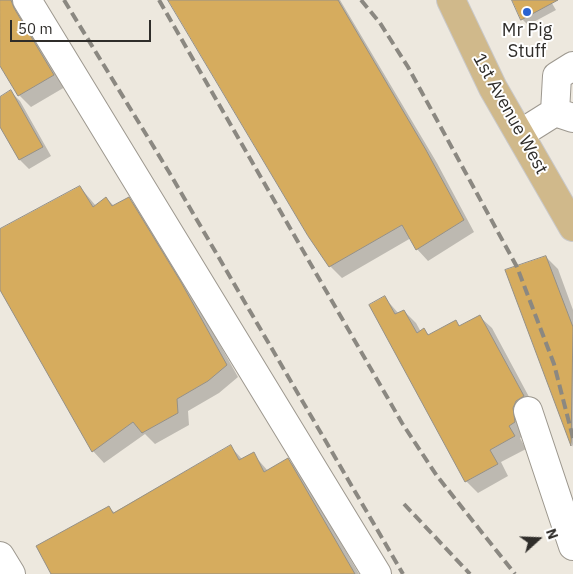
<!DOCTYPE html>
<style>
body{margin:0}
#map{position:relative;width:573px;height:574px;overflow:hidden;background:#ede8de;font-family:"IBM Plex Sans",sans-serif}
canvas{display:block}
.north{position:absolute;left:513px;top:514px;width:50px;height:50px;-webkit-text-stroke:4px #fff;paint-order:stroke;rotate:70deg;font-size:14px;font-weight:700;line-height:20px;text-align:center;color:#2f2d2a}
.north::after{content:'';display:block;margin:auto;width:18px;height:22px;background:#2f2d2a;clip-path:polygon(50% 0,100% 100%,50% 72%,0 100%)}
.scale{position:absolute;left:10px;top:20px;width:141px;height:22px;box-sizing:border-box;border:2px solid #2f2d2a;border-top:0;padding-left:6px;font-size:15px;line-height:18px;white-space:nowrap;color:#2f2d2a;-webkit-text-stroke:4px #fff;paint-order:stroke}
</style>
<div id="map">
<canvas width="573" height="574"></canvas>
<div class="north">N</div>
<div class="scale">50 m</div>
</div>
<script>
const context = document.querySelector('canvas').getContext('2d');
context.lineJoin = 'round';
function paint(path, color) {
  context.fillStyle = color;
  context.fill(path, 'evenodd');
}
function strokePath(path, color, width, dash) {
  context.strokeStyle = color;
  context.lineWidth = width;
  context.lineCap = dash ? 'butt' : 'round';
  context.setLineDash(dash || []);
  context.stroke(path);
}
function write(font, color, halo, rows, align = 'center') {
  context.font = font + ' "IBM Plex Sans",sans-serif';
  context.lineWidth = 4;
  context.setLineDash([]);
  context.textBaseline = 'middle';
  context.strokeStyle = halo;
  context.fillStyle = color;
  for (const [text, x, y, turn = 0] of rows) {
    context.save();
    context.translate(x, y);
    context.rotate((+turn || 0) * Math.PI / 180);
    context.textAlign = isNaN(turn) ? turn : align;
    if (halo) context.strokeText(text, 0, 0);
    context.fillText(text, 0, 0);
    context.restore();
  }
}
paint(new Path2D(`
 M0,0H25L65,87L31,107L19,95L0,64Z
 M170,0H340L437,163L474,232L428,261L417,249L411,238L342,278L330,266Z
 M513,0H550L556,10L528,25L522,19Z
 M11,92L20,101L51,156L29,169L20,160L0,124V98Z
 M80,187L96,206L106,198L114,206L128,198L140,210L192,295L238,377L219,393L188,411L189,425L155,444L145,434L104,463L93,451L0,288V231Z
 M546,257L558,269L573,310V447L507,271Z
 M385,298L399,314L404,311L416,323L421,332L424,330L430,336L455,322L461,327L480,317L492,328L535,408L526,434L520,438L526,449L501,462L508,476L478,493L466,481Z
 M231,447L242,459L253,454L268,471L288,459L299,471L359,574H53L108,507L115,513Z`), '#0003');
const building = new Path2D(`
 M0,0H11L14,8L54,75L18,96L0,66Z
 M168,0H338L426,150L464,220L416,250L402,225L329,267L308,236Z
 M512,0H558L521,20Z
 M11,90L43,147L19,160L0,127V97Z
 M80,186L93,207L106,197L112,206L129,197L181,282L227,365L208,381L177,399L178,413L142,433L133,422L92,452L0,290V229Z
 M546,256L573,327L571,446L505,270Z
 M385,296L395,314L404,310L417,333L424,328L428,335L456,320L459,326L480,315L524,396L516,401L513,408L515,422L509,426L515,436L490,450L498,464L465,482L369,305Z
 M231,445L239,460L254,452L264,472L288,458L355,574H51L36,546L109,506L113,513Z`);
paint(building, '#d6ac5e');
strokePath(building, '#959087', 1);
const minor = new Path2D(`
 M27,0L377,574
 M555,112L557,76L573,66
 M520,134L555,112L573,118
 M528,411L573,546
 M0,556L11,574`);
const major = new Path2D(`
 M451,0L493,88L573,227`);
strokePath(minor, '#9d988f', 30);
strokePath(major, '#c9c8c8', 30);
strokePath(minor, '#fff', 28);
strokePath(major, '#d0b98b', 28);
strokePath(new Path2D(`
 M64,0L169,172L403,574
 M159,0L402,423L437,476L515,574
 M361,0L380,23L408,67L517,267L554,364L573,438
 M404,504L470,574`), '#8b8881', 4, [10, 5]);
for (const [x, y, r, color] of [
 [527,12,5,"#2a63d1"]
]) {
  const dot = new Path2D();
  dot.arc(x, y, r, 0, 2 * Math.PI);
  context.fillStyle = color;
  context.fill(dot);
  strokePath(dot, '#fff', 2);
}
write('18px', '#2f2d2a', '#fff', [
 ["Mr Pig",527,31],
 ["Stuff",527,52]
]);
write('18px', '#2f2d2a', '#fff', [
 ["1st Avenue West",510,114,61]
]);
</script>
